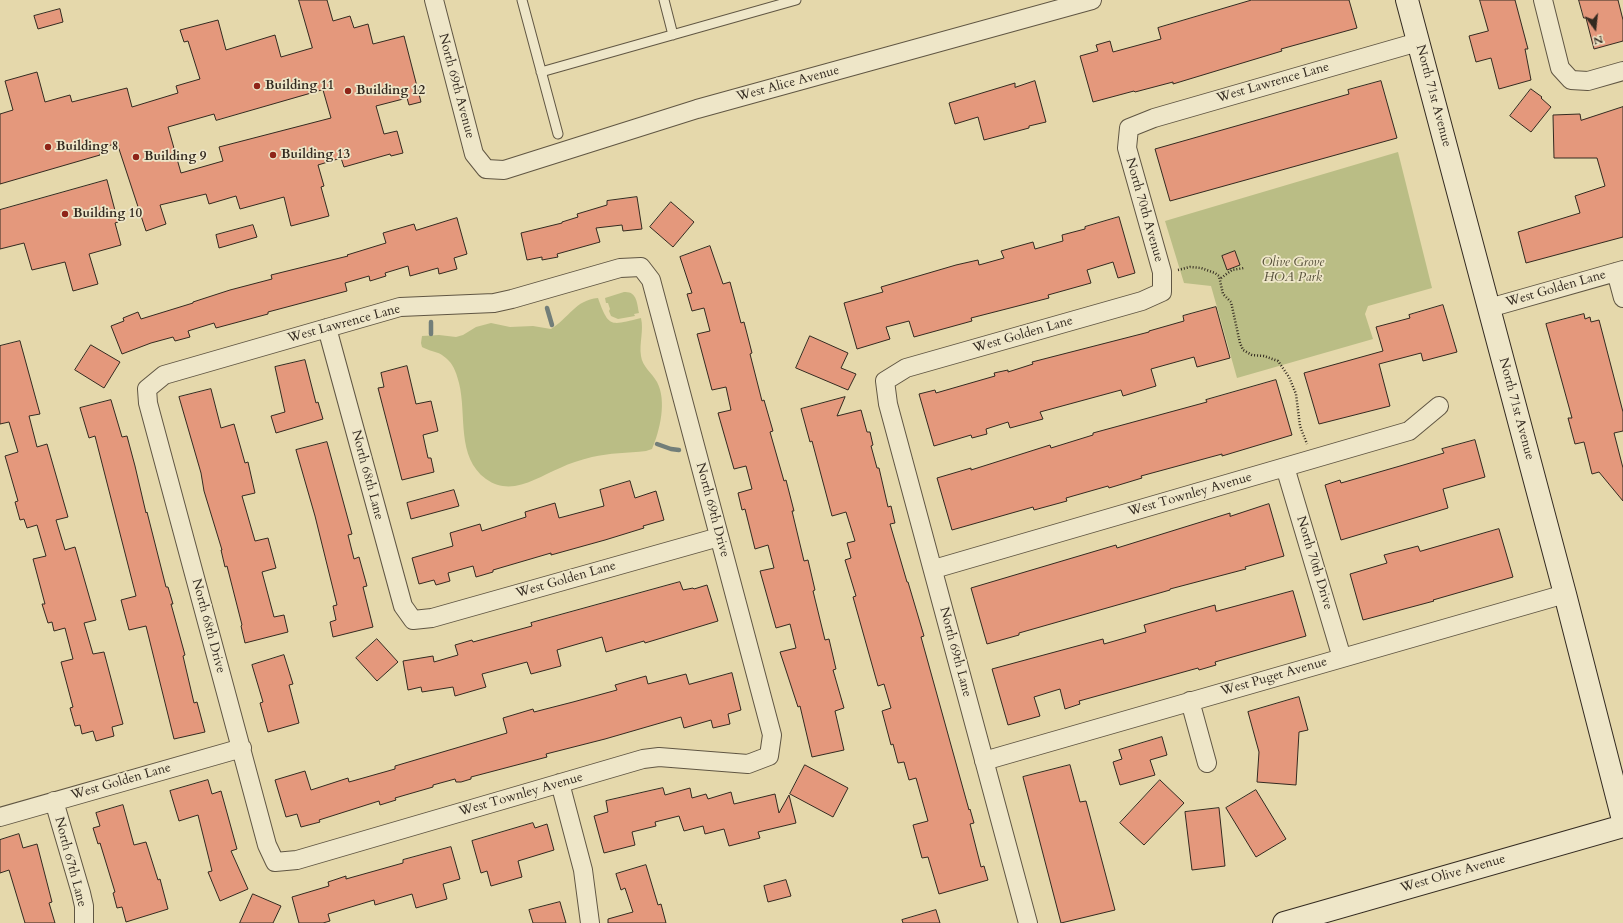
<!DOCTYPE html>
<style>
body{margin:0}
#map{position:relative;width:1623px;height:923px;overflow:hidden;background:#e5d8ab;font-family:Cardo,serif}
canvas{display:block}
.north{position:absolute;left:1575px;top:8px;width:40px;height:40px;-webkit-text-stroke:3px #eee6c8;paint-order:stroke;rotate:165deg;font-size:11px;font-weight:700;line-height:16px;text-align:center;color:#332a20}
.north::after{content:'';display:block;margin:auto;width:14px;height:18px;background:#332a20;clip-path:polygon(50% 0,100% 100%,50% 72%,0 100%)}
</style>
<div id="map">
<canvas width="1623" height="923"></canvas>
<div class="north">N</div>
</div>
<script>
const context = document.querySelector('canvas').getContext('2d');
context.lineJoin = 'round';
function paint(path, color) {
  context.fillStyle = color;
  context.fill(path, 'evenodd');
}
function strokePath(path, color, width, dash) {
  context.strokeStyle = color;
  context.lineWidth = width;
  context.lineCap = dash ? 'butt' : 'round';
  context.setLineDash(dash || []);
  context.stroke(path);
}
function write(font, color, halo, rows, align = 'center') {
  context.font = font + ' Cardo,serif';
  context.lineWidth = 3.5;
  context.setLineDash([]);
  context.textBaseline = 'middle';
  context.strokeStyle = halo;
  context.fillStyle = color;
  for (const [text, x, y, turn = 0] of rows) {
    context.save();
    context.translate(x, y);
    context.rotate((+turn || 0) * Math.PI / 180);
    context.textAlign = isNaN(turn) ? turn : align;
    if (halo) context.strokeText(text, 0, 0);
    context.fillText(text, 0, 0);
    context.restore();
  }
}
paint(new Path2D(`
 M1398,152L1432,288L1368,306L1365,314L1373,339L1237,378L1211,286L1184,283L1165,221Z
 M624,292C637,291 637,303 639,313L634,314L635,316L618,319L611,316L609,311L610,309L608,303H606L605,298Z
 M598,298C609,329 611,325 641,318C644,331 639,343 641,356C642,366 652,373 657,382C667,401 660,430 652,449L646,451C628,453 609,453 592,457C581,460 570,463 560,468C536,478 511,497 486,479C456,457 467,415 459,383C457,375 454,366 449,361C439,350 433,353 422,347L421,343L422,336L439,335L456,337L463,335L476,327L491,323L510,327L533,326L551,329C569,318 575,300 598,298Z`), '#babd85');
strokePath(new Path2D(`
 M547,308L552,325
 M431,334V322
 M657,444L671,449L679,450`), '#727e79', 4.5);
const building = new Path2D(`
 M299,0H327L333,21L350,16L354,28L368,24L373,44L404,36L421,102L409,105L407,98L376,106L384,134L397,131L403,153L391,156L390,154L344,167L341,158L318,165L324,186L321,187L329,216L291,226L284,197L240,209L236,196L209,204L206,194L160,205L166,224L146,231L117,143L99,149L100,155L0,184V114L13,110L5,81L37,72L45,102L70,95L72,102L127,88L132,107L178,93L176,86L200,79L188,41L184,42L180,30L218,20L226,50L275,35L281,57L312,48ZM323,90L331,118L219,147L223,161L181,173L168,127L214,114L216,120Z
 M1252,0H1349L1357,28L1281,49L1282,51L1173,84V82L1135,92L1134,91L1093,102L1080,56L1098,51L1096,45L1110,41L1113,52L1161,39L1158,28Z
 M1480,0H1515L1528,49H1525L1531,80L1499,89L1491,58L1476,62L1469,36L1488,31Z
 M1579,0H1618L1623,20V41L1594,49L1586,18H1584Z
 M60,9L63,22L38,29L34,16Z
 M1035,81L1046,122L1029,126V128L984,140L978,117L955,124L949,103L1015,83V87Z
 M1381,81L1397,138L1170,201L1155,149L1349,94L1348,90Z
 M1531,89L1542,97L1541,98L1551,107L1531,132L1510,116Z
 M1623,107V237L1526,263L1518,232L1580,213L1575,196L1605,186L1597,158H1554L1553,115L1580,114L1581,120Z
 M107,180L118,222L115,223L121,245L89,254L98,284L73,291L65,262L32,270L24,243L0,249V210Z
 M637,197L642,229L623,231L622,225L596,228L600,242L557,254L558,257L542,260V257L527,260L521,233L562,223V222L578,217L577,214L607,205V201Z
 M671,202L694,222L673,247L650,227Z
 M1119,217L1135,273L1118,278L1113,262L1087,270L1091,283L1048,295L1049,298L971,318L972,321L914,337L909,321L886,327L890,339L857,349L844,303L883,292L881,287L956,265L978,260L979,265L1004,258L1001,251L1033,242L1035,249L1063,241L1062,235L1085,229V227Z
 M457,218L467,254L454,258L457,269L439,274L438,268L410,276L408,266L385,273L386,276L370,281L369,276L345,283L347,291L268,312V314L216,328L214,323L188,331L190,337L175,341L173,337L151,343L122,354L111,326L124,321L123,318L138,312L141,319L193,303V302L230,290L272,279L271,275L348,256L347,255L386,243L383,233L414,224L416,230Z
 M253,225L257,237L219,248L216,235Z
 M710,246L723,284L730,282L741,323L744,322L752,353L750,354L762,401L764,400L773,431L770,432L784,481L786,480L794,511H792L804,561L808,560L815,590L813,591L825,640L829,639L836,669L833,670L844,708L835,711L844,750L812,757L800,706L798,707L780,652L796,648L790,624L776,628L760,571L774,568L768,545L755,549L745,509L742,510L738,493L752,489L746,466L734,469L718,413L731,410L726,387L712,390L697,334L710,331L704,308L692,311L687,294L692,293L680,257Z
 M1235,251L1240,265L1227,270L1222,256Z
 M1443,305L1457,352L1423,361L1421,353L1379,364L1390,406L1319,424L1304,373L1383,351L1376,327L1410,318L1409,315Z
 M1216,307L1230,358L1197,367L1194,357L1151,369L1156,386L1123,396L1121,390L1040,412L1043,419L1010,428L1008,422L986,429L987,434L972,438L971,435L934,446L919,394L935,390L936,393L995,376L994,373L1008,370V372L1033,364L1032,362L1149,332V331L1184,321L1183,316Z
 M1584,314L1585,319L1590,317L1591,322L1599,320L1623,412V431L1614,433L1623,468V501L1599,472L1592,474L1584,442L1575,444L1568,418H1572L1546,324Z
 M810,336L848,353L841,368L856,374L848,390L796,368Z
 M20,341L40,414L29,416L37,447L47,444L68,517L56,520L65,550L75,547L96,620L84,623L93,654L104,652L123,724L112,727L114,736L96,741L93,731L82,734L80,725L75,726L70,708L73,707L61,662L73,659L65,628L54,631L52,622L48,623L42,604H45L33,559L46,556L37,525L27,528L24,519L20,520L15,502L18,501L5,456L18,452L9,422L0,424V346Z
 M91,345L120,362L104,388L75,370Z
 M305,360L316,403L318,402L323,419L276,433L271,416L285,412L275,367Z
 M407,366L416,404L431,401L438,431L423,435L428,458H431L434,472L402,480L378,388L384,387L381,373Z
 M1276,380L1292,435L1222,456V454L1141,476L1142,478L1109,488L1108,486L1066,498L1067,501L1034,510L1033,507L952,530L937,478L971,468V470L1050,445L1051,448L1093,435V433L1207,402L1206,400Z
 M211,389L221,428L234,424L245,463L248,462L255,493L242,496L255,541L268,538L276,568L262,572L274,617L284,615L288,632L245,643L241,626L242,625L227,566L225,567L221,550H222L204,491L201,473L179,397Z
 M845,397L837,416L861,410L867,432H870L873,445L871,446L877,468H879L888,507L891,506L895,523L890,524L907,582H908L924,636L921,637L969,810L970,809L974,823L970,824L981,867L984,866L988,880L939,894L928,857L922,858L913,825L928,821L916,778L909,780L904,762L898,763L893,744L891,745L882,711L891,708L884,684L878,686L853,597L856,596L845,560L851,558L847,543L855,541L846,512L832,516L812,441L810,442L801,409Z
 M111,400L122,437L127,436L135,466L146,513L147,512L166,587H168L173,604H171L185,655L183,656L194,703L197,702L205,732L174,739L146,626L129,630L121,600L136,596L95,436L89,438L80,408Z
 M1475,440L1485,477L1443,489L1448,508L1341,540L1325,485L1340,480L1341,483L1400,466L1444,453L1442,449Z
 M327,442L352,534L348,535L354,559L359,557L367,586L363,587L373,627L333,637L330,622L336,620L333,606L337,605L315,516L296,450Z
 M630,481L635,498L656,491L664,520L643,526L644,528L605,540L551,555V553L493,570V572L476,577L473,566L448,573L450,581L436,585L434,580L419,584L412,558L453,546L450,533L480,524L482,531L526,517L525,512L555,503L559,518L604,506L600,490Z
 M454,490L459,506L411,519L407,503Z
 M1269,504L1284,556L1245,567L1246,569L1170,589V590L1019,633V635L987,644L971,588L1116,545L1117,548L1230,513V516Z
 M1499,529L1513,577L1433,600L1434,601L1363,620L1350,574L1387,563L1384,555L1418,546L1420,551Z
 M680,582L683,590L693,588L694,589L707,585L718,621L645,643L644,641L606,652L602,637L557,650L561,666L531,674L527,662L482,674L486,687L455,696L453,687L422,692L421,687L408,690L403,661L433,656L434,662L458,655L455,645L472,640L473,642L532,626L531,623Z
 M1293,591L1306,636L1215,662L1216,665L1199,670L1198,668L1079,701L1080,704L1065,709L1060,689L1034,697L1040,716L1008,725L992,669L1103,639L1104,644L1146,632L1144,625L1215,605L1216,611Z
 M377,639L398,662L377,681L356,658Z
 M284,655L293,684L289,685L299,723L268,732L260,703L263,702L252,665Z
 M732,673L741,710L728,714L730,724L713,728L711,720L684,728L681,717L605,739L546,754L547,757L471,777V779L461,782H456L455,779L433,785V787L395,798L396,800L380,805L379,801L319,820L320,822L301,827L297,814L286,817L275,780L305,771L311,790L348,778L349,782L395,769V766L507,733L503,718L533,709L534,712L573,702L617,690L615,685L646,676L648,684L686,674L689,684Z
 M1299,697L1308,730L1299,732L1296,785L1257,782L1259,752L1248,712Z
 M1162,737L1167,755L1150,760L1155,775L1120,785L1113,762L1122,759L1119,750Z
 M805,765L848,788L833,817L790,794Z
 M1070,765L1080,802L1086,801L1115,910L1061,923L1023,777Z
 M208,780L212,794L221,791L237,849L231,851L248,889L220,901L208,872L212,871L198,815L179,821L170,791Z
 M1160,780L1184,803L1144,845L1120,823Z
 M663,788L665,795L690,788L692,798L706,794L708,799L731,792L734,804L775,794L779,813L789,795L796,823L758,832L760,838L729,846L724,829L705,834L703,826L684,831L679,816L655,822L656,826L632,832L635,845L604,853L594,816L608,812L606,801Z
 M1256,790L1286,839L1256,857L1226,808Z
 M123,805L134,845L146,842L158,880L160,879L168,909L126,922L122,907L117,908L113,893L115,892L100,843L98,844L93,828L100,826L96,813Z
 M1219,808L1225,866L1192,870L1185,812Z
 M533,823L535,828L547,824L554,850L518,861L522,877L491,886L487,871L481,873L472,841Z
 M19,834L23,848L37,844L52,902L49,903L55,923H25L9,870L0,873V840Z
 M451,847L460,879L443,884L447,899L416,908L412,894L375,905L374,900L328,914L330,921L323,923H299L292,897L329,886L328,882L346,876V879L403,863V860Z
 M646,865L658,905L661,904L666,923H608V919L633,912L625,888L621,890L616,874Z
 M786,880L791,896L768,902L764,886Z
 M253,894L281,906L273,923H240Z
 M560,902L566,923H533L529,910Z
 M936,910L940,923H903L902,920Z`);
paint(building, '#e4987c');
strokePath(building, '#332a20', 1);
const lane = new Path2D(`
 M522,0L558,134
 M664,0L673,35
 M541,72L796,0`);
const street = new Path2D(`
 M434,0L474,154L486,169L504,170L697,109L1092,0
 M1543,0L1560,68L1571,80L1588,81L1623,71
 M641,267L651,280L772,735L769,756L748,764L659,757L643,759L297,860L275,862L267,845L148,403L147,389L164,375L400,307L494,303L512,299L620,268Z
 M1616,272L1623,298
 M1489,308L1623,270
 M327,328L403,606L413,620L432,618L719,537
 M1285,467L1342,658
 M934,569L1409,431L1439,406
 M1190,701L1207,763
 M984,761L1565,594
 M560,783L583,870L590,923
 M54,801L81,893L84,906V923
 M0,817L242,748
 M1028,923L888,404L885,381L906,368L1142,301L1162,292V272L1127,148L1129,128L1154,118L1418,42`);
const secondary = new Path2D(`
 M1407,0L1565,594L1623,820
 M1284,923L1623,826`);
strokePath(lane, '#605643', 11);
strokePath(street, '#605643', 20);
strokePath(secondary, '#332a20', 24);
strokePath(new Path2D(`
 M1178,270L1190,267L1201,268L1215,273L1219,276L1223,294L1231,302L1240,343L1243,350L1252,355L1264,356L1278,361L1289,377L1296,394L1300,426L1307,444
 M1221,278L1232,270L1244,268`), '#332a20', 2.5, [1, 2]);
strokePath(lane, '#eee6c8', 9);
strokePath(street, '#eee6c8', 18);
strokePath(secondary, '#eee6c8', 22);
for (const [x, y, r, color] of [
 [257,86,4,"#8f2418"],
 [348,91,4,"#8f2418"],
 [48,147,4,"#8f2418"],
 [273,155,4,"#8f2418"],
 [136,157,4,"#8f2418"],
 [65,214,4,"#8f2418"]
]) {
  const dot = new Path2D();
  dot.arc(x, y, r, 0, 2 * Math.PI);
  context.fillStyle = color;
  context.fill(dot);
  strokePath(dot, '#eee6c8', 1.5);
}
write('13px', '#332a20', '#eee6c8', [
 ["West Lawrence Lane",1273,83,-16],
 ["West Alice Avenue",788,84,-15],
 ["North 69th Avenue",456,86,75],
 ["North 71st Avenue",1433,96,75],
 ["North 70th Avenue",1144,210,74],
 ["West Golden Lane",1556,289,-16],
 ["West Lawrence Lane",344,324,-15],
 ["West Golden Lane",1023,335,-16],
 ["North 71st Avenue",1516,409,75],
 ["North 68th Lane",367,475,75],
 ["West Townley Avenue",1190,495,-16],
 ["North 69th Drive",712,510,75],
 ["North 70th Drive",1314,563,73],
 ["West Golden Lane",566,580,-16],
 ["North 68th Drive",208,626,75],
 ["North 69th Lane",955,652,75],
 ["West Puget Avenue",1274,677,-16],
 ["West Golden Lane",121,782,-16],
 ["West Townley Avenue",521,795,-16],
 ["North 67th Lane",70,862,75],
 ["West Olive Avenue",1453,874,-16]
]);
write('bold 13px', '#332a20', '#eee6c8', [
 ["Building 11",265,86],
 ["Building 12",356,91],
 ["Building 8",56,147],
 ["Building 13",281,155],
 ["Building 9",144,157],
 ["Building 10",73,214]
], 'left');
write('italic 13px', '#554f39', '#eee6c8', [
 ["Olive Grove",1293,263],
 ["HOA Park",1293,278]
]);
</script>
